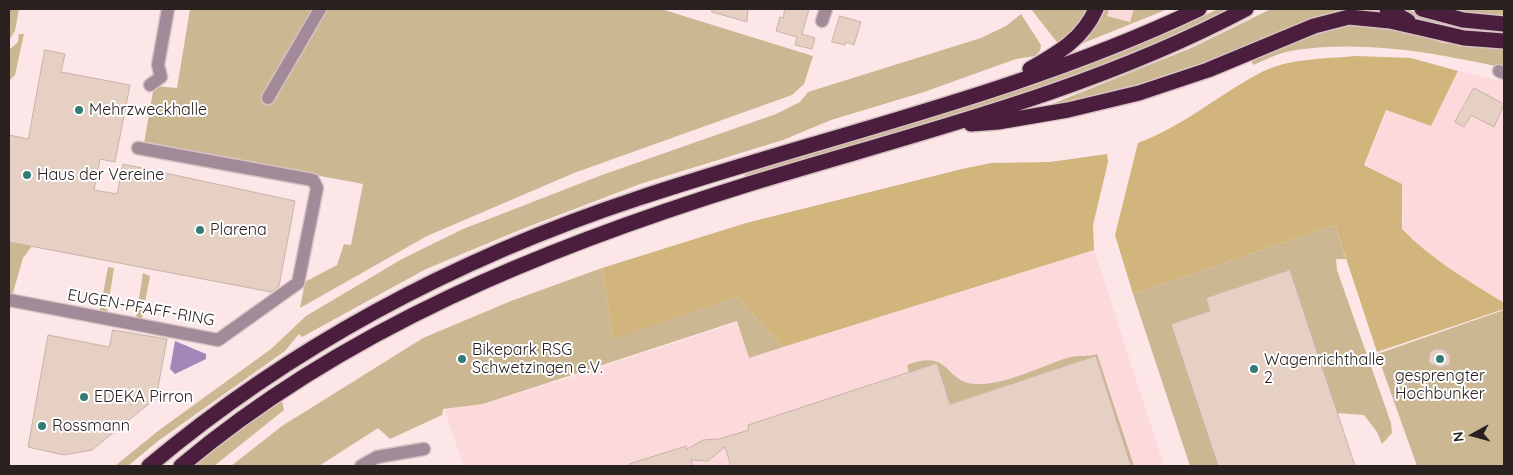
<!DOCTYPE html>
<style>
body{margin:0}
#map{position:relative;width:1513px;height:475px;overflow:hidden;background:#fce6e7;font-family:Quicksand,sans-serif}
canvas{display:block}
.frame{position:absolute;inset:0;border:10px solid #292020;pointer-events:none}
.north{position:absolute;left:1448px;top:410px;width:50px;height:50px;-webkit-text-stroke:4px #fff;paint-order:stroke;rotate:263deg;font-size:14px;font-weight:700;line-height:20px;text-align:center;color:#292020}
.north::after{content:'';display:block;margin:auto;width:18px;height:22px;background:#292020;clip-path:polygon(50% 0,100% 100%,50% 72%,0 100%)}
</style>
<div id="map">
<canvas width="1513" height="475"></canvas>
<div class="frame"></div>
<div class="north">N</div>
</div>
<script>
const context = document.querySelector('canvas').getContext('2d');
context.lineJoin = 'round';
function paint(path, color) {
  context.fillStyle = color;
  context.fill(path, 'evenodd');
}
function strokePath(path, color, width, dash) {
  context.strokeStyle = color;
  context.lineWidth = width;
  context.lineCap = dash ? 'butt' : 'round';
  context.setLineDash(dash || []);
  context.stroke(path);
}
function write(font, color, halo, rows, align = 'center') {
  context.font = font + ' Quicksand,sans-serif';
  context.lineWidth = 4;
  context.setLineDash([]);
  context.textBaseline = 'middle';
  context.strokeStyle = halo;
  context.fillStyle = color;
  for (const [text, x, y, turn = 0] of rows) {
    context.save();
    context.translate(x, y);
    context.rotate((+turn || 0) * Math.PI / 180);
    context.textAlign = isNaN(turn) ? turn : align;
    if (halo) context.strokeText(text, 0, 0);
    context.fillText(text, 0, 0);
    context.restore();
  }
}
paint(new Path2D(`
 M1109,9H1134L1131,22L1107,16Z
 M1459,71L1504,82V303L1439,261L1417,243L1403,229L1402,184L1365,164L1387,111L1431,126Z
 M1094,250L1164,466H464L445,412L449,408L483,404L556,382L738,322L750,357Z`), '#fcd9da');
paint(new Path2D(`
 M9,9H19L15,31L9,40Z
 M190,9H661L813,56L804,84L792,95L574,173L427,236L300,308L305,282L337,265L344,244L351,245L363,184L144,143L154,86L177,88Z
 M1031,9H1091L1060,46Z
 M1102,9H1109L1107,16L1130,22L1134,9H1168L1081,44Z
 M1218,9H1228C1076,86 908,128 745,176L744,175L771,164C922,120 1076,79 1218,9Z
 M1271,9L1380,10L1379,13L1208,63L1106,97L1047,106L1191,48Z
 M1397,9H1407L1429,18L1504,30V35C1466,31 1432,26 1397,9Z
 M1438,9H1504V19Z
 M1021,14L1041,45L1040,51L1035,56L1016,59L924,92L831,120L783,140L640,184L522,229L426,269L302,337L299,334L285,351L158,441L128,466H115L158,431L271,349L306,316L402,259L463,229L602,175L776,114L800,102L808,92L981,38L1006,26Z
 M1349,21L1413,33L1443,43L1504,49V68C1438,53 1364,40 1296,50C1281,52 1267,59 1253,65L1250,56Z
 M19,34H24L15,75L9,81V50L18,42Z
 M1335,225L1346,259H1336L1337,270L1391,423L1392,433L1382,444L1377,432L1364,415L1337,413L1290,270L1210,311L1171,324L1218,466H1190L1133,294Z
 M10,242L32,246L23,258L12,296L9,295Z
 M108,267L114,268L107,312L100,310Z
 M602,268L613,338L737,297L783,347L749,358L737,321L483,404L443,409L442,415L390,439L378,428L319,466H231L282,426L423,338L511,301Z
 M143,273L150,276L142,319L136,318Z
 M1504,310V466H1417L1377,354Z
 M1097,354L1134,466H1131L1096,356L950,404L937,364L909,373L907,365C952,348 943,382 975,384C1005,386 1042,365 1071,357C1080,355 1088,357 1097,354Z
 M282,401L284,410L214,466H188Z`), '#cbb892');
paint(new Path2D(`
 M1356,56L1411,58L1458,71L1431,126L1386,110L1364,165L1402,184V229C1432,260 1469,281 1504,303V309L1377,352L1335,225L1133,294L1115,235L1138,143C1182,127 1217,96 1258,74C1287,58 1323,59 1356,56Z
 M1107,154L1108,162L1093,225L1094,250L783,347L737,297L613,339L602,268L746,223L962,169L991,163L1050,162Z`), '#d1b57c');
paint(new Path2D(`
 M175,341L206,354V359L175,374L170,369Z`), '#a287bb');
const building = new Path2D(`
 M712,9H748L747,22L712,12Z
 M785,9H809L802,34L815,38L812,49L795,45L797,37L776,31L780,17L783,18Z
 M840,16L861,22L854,45L846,42L845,45L832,42Z
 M45,50L65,54L61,72L130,85L115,162L100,159L94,190L117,194L123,164L295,201L279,286L271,292L9,242V135L28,139Z
 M1474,88L1504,104L1494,127L1471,115L1464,127L1455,122Z
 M1290,270L1355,466H1218L1171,324L1210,311L1206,298Z
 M113,330L167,339L156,398L92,450L64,455L28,447L48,335L109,347Z
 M1434,349H1442L1450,355V365L1440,368L1429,363V354Z
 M1096,356L1131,466H731L725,447L708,461L691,460L693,466H629V464L686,446L687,449L703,440L719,439L749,430L748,425L937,363L950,404Z`);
paint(building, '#e6d0c4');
strokePath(building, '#c8b3a7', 1);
const street = new Path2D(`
 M822,21L826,9
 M1499,71L1504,73
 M150,85L161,77L158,65L168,9
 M268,98L320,9
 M9,300L218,340L298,283L317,188L313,180L138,148
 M361,466L377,457L424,449`);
const highway = new Path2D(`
 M1387,9L1408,21
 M1422,9L1463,20L1504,24
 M1030,69C1058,53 1082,40 1096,9
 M971,124L998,122L1068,110L1139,93L1208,70L1314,26L1349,17L1390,21L1464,38L1504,41
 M149,466C293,345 460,257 639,198C825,136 1021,94 1199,9
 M181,466C345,328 546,247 749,184C916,133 1090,92 1246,9`);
strokePath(street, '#d6c2c3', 15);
strokePath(highway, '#d6c2c3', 18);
strokePath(street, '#a38a99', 12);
strokePath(highway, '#4c1e3d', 15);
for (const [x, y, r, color] of [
 [79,110,5,"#347b76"],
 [27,175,5,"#347b76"],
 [200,230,5,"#347b76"],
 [462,359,5,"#347b76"],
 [1440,359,5,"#347b76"],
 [1254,369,5,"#347b76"],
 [84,397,5,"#347b76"],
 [42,426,5,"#347b76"]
]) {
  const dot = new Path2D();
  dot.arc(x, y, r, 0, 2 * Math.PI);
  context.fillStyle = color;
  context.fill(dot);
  strokePath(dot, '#fff', 2);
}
write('16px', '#292020', '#fff', [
 ["Mehrzweckhalle",89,110],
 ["Haus der Vereine",37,175],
 ["Plarena",210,230],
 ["Bikepark RSG",472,350],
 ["Schwetzingen e.V.",472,368],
 ["Wagenrichthalle",1264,360],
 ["2",1264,378],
 ["gesprengter",1440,376,"center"],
 ["Hochbunker",1440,394,"center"],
 ["EDEKA Pirron",94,397],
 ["Rossmann",52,426]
], 'left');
write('16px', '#292020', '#fff', [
 ["EUGEN-PFAFF-RING",141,308,10]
]);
</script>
